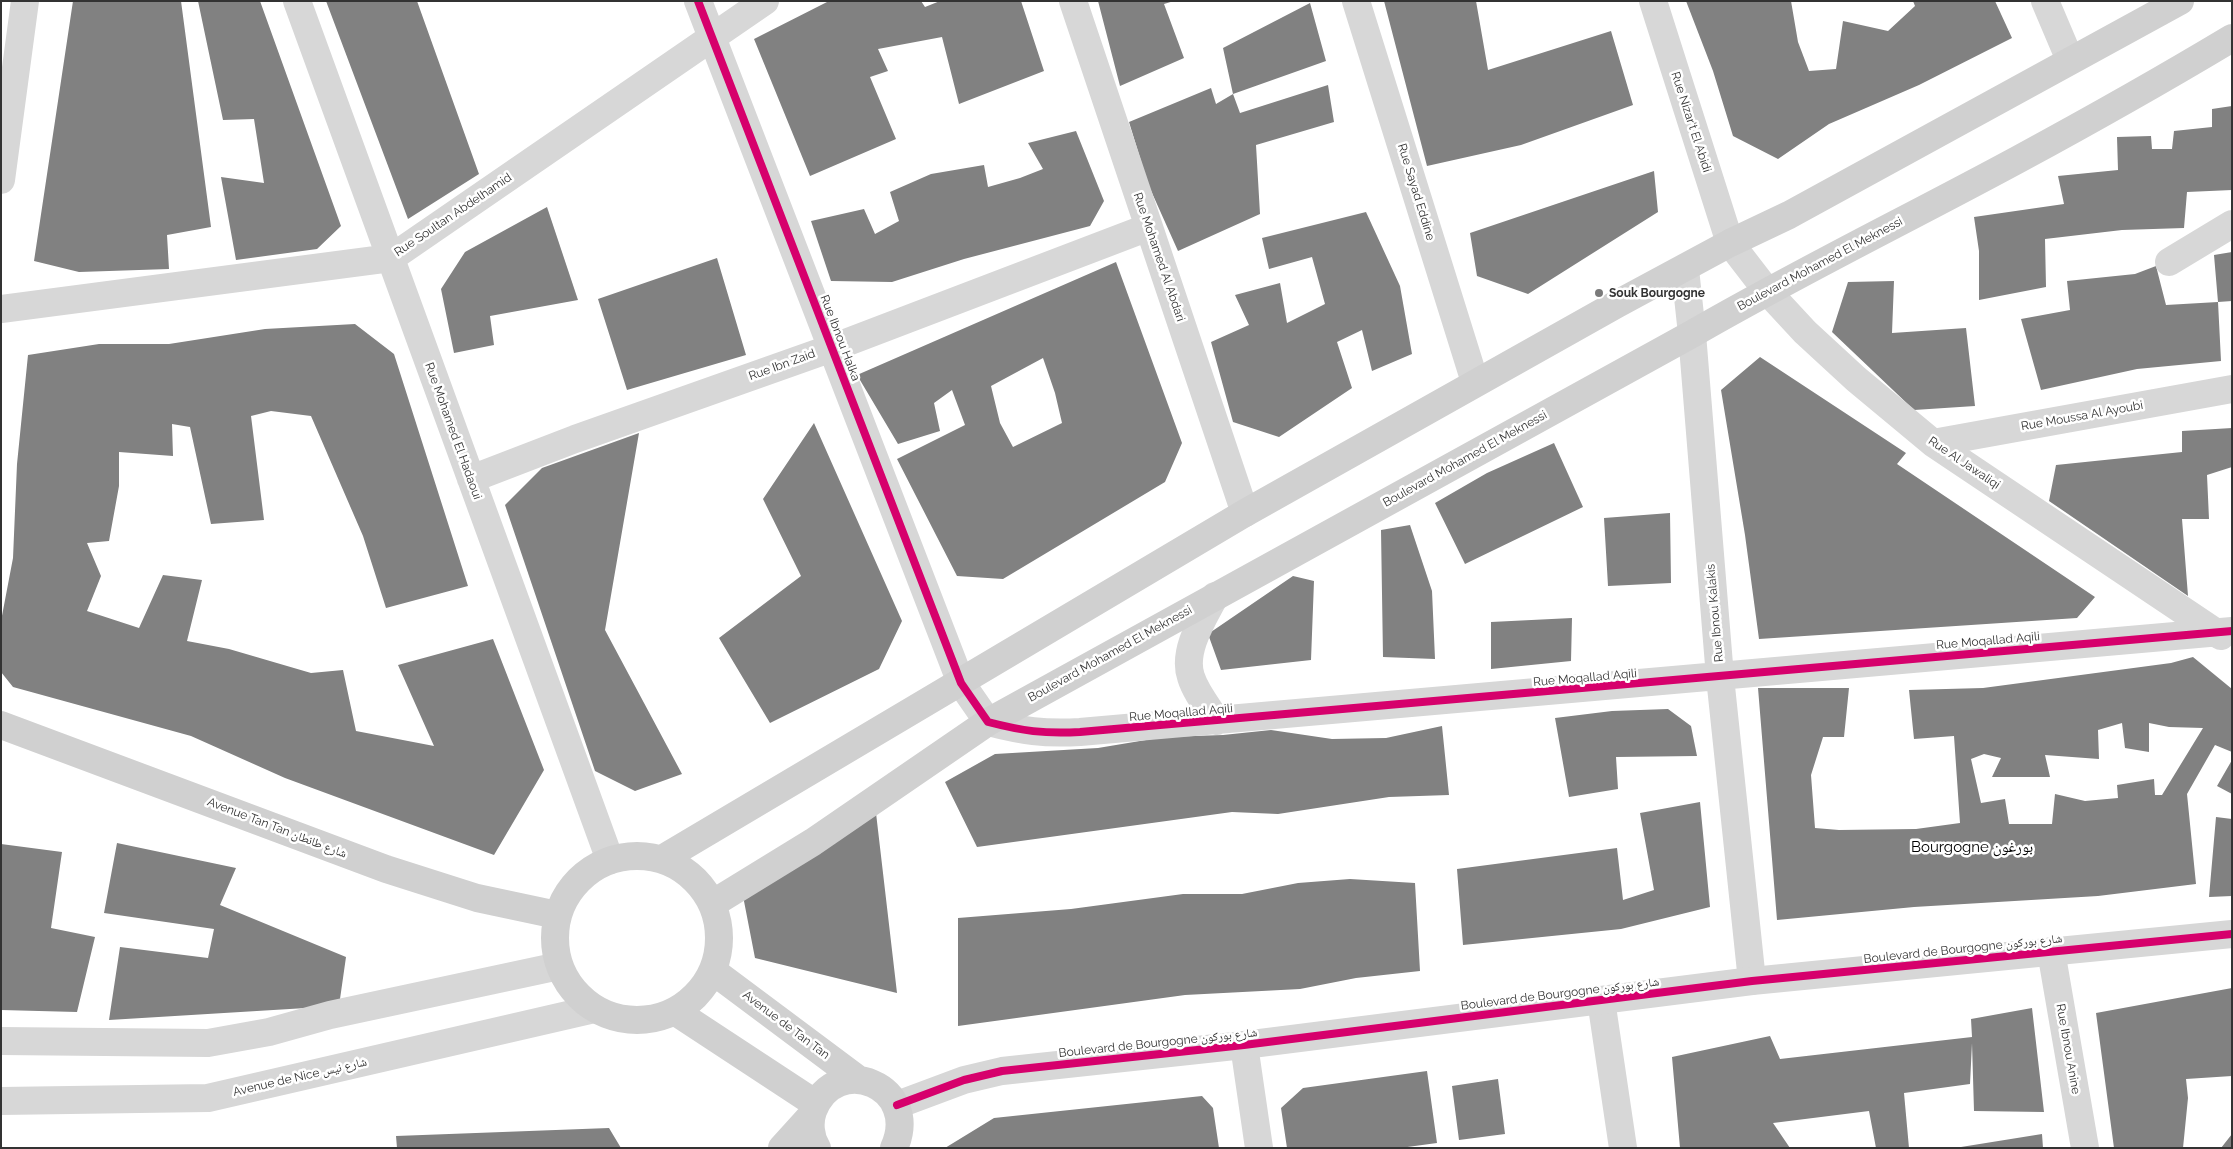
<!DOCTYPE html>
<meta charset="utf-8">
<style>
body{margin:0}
#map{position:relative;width:2233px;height:1149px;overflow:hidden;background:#fff;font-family:Raleway,sans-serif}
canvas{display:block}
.frame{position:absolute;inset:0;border:2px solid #333;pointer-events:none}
</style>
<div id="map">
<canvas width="2233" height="1149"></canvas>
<div class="frame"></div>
</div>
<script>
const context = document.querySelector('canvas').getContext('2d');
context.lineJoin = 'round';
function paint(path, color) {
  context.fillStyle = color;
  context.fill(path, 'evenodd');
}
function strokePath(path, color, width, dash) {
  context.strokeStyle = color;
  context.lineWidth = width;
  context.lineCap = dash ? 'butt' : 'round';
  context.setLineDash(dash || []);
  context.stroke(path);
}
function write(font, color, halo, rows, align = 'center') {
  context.font = font + ' Raleway,"Noto Naskh Arabic",sans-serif';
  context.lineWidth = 5;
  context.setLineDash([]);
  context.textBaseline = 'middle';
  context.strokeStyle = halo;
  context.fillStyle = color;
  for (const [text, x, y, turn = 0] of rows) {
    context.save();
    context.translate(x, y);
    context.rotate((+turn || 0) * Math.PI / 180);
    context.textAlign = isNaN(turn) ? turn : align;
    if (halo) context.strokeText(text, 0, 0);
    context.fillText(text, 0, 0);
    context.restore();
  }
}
paint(new Path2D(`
 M73,1H181L211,227L167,235L169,269L79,272L34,261Z
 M198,1H260L341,226L317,249L236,260L221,177L264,183L254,119L223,120Z
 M326,1H417L479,174L408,219Z
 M829,1H921L925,7L940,1H1021L1044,71L959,104L942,37L878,49L888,71L870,77L896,139L810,176L754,39Z
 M1098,1H1174L1164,4L1184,58L1120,86Z
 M1384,1H1476L1488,70L1611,31L1633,105L1521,145L1427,166Z
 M1686,1H1791L1798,42L1809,71L1836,69L1843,21L1888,31L1915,6L1913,1H1995L2012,38L1919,85L1829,124L1778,159L1733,136L1713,71Z
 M1310,3L1326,61L1233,94L1223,48Z
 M1328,85L1334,122L1256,145L1260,214L1178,251L1148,184L1129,122L1211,88L1216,104L1233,94L1240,113Z
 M2232,106V190L2187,192L2184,228L2122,230L2045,239L2046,287L1979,300V251L1974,217L2064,204L2058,176L2118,170L2117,137L2151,136L2152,149H2172L2174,131L2212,127V109Z
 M1076,131L1104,201L1090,226L964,259L892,282L831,281L811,221L864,209L875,234L899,221L890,192L931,174L984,165L988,187L1020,178L1043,169L1028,143Z
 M1654,171L1658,212L1528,294L1477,276L1470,233Z
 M547,207L578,300L490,316L494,345L454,353L441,289L465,252Z
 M1366,212L1400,286L1412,354L1372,371L1362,330L1337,342L1352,388L1279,437L1233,422L1211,342L1249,325L1235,295L1280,283L1287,323L1325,304L1312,257L1269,269L1262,238Z
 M2232,252V301L2218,302L2214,255Z
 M717,258L746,355L627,390L598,299Z
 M1116,262L1182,443L1165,482L1003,579L957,576L897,459L965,425L952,390L934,403L940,431L898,444L857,375ZM1043,358L1055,393L1062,423L1013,447L1000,423L991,386Z
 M2156,266L2166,305L2218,302L2221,361L2137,369L2041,390L2021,319L2070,310L2067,281L2135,274Z
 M1894,281L1892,333L1966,328L1975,406L1914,410L1832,332L1848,282Z
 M355,324L394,354L468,586L386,608L363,536L311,416L271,411L251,416L264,520L211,524L190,427L172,424L173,456L119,452V486L109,541L87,543L101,576L87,611L139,628L163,575L202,580L187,641L229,649L311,673L343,670L356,731L434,746L398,665L493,639L544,770L494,855L285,778L191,736L13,687L1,672V621L13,558L17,464L28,355L99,344H169L265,329Z
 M1760,357L1906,453L1897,464L2095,597L2077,618L1759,639L1745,535L1721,390Z
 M814,423L902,621L879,669L770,723L719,638L801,576L763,499Z
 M2232,428V467L2207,475L2209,519H2182L2188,596L2049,501L2056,465L2182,452V431Z
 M639,433L605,630L682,774L635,791L595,771L505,505L542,468Z
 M1554,443L1583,507L1465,564L1435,503L1487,473Z
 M1670,513L1671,583L1608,586L1604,518Z
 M1410,525L1432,591L1435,659L1383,657L1381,530Z
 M1293,576L1314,581L1311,660L1221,670L1208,634Z
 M1572,618L1571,661L1491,669V622Z
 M2193,657L2232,689V752L2215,745L2187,794L2196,884L2098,896L1914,907L1777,920L1758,688H1849L1844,737H1823L1811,775L1815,828L1839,830L1916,829L1960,823L1954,736L1914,739L1909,690L1983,688L2171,663ZM2122,723L2125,748L2149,752V723L2169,727L2203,728L2162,795H2155L2154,779L2117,785L2118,798L2085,801L2055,794L2052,824H2009L2005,799L1981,803L1971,759L1984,754L2001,758L1992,777H2050L2045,755L2099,759L2098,730Z
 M1668,709L1691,726L1697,756L1616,757L1618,789L1569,797L1555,718L1612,711Z
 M1442,726L1449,795L1389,797L1278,814L1232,812L977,847L945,782L995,754L1098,748L1164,737L1223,735L1271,730L1332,739L1386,738Z
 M2232,760V794L2217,786Z
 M1700,802L1710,907L1621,929L1463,945L1457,869L1617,848L1623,900L1654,890L1640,813Z
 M876,813L897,993L755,958L743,896Z
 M2216,817L2232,819V896L2209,897Z
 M117,843L236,868L220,905L346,957L339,1006L109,1020L120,947L208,958L214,929L104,913Z
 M1,844L62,852L51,928L95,937L77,1012L1,1010Z
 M1350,879L1415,883L1420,971L1356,978L1300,989L1185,995L958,1026V918L1071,909L1183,894H1242L1298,883Z
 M2232,988V1076L2186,1079L2188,1098L2183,1148H2114L2096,1013Z
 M2032,1008L2044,1112L1974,1111L1972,1043L1970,1084L1904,1093L1909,1148H1876L1869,1111L1773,1123L1790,1148H1680L1672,1057L1770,1036L1780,1059L1972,1037L1971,1019Z
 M1427,1071L1437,1143L1400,1148H1287L1281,1108L1303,1088Z
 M1498,1079L1505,1134L1459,1140L1452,1086Z
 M1202,1096L1213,1108L1219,1148H945L994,1118Z
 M609,1128L621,1148H397L396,1136Z
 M2042,1134L2043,1148H1961V1147Z
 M2232,1134V1148H2221Z`), '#818181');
strokePath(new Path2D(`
 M297,1L610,860
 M698,1L961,683L988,722C1023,731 1043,734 1080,732L2232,631
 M1073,1L1245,513
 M1356,1L1475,382
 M1653,1L1730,243L1767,291L1805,332L1856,379L1933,443L2221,636
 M2045,1L2070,60
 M1,180L25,1
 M2169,262L2232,224
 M1685,269L1692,334L1720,677L1752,981
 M1,309L391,258L765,1
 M1933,443L2232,389
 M471,479L575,439L832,348L1149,227
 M1215,596C1203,619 1182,651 1191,677C1196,693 1208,707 1217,721
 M2051,951L2085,1148
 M1601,1000L1623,1148
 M1244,1045L1259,1148`), '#d7d7d7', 28);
strokePath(new Path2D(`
 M1,1041L208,1043L269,1032L330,1015L559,966
 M1,1101L208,1098L594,1009
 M897,1105L964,1080L1002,1071L1244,1045L1752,981L2232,934`), '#d7d7d7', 28);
strokePath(new Path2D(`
 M1,725L386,869L477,898L557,915
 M555 938a82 82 0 1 1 164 0a82 82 0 1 1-164 0Z
 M662,859L1245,513L1617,304L1730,243L1789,215L2180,1
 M712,904L813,842L988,722L1692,334C1799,272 1910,218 2019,159C2091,120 2162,80 2232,38
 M713,971L859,1080
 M676,1012L816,1104
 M782,1148L811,1116
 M817,1148C810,1137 809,1122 813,1111C836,1051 922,1086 894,1148`), '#d0d0d0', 28);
strokePath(new Path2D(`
 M698,1L961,683L988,722C1023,731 1043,734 1080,732L2232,631
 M897,1105L964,1080L1002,1071L1244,1045L1752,981L2232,934`), '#d6006c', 8);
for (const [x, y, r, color] of [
 [1599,293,5,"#7a7a7a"]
]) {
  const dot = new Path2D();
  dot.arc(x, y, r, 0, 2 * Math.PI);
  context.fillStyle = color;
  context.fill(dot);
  strokePath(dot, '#fff', 2);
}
write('12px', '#333', '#fff', [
 ["Rue Nizar't El Abidi",1691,122,72],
 ["Rue Sayad Eddine",1416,192,73],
 ["Rue Soultan Abdelhamid",453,215,-34],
 ["Rue Mohamed Al Abdari",1159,257,71],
 ["Boulevard Mohamed El Meknessi",1820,264,-28],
 ["Rue Ibnou Halka",840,338,69],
 ["Rue Ibn Zaid",782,365,-20],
 ["Rue Moussa Al Ayoubi",2082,416,-10],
 ["Rue Mohamed El Hadaoui",453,431,70],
 ["Boulevard Mohamed El Meknessi",1465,459,-29],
 ["Rue Al Jawaliqi",1964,463,34],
 ["Rue Ibnou Kalakis",1715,613,-95],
 ["Rue Moqallad Aqili",1988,641,-5],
 ["Boulevard Mohamed El Meknessi",1110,654,-29],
 ["Rue Moqallad Aqili",1585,678,-5],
 ["Rue Moqallad Aqili",1181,713,-5],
 ["Avenue Tan Tan شارع طانطان",277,828,21],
 ["Boulevard de Bourgogne شارع بوركون",1963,949,-6],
 ["Boulevard de Bourgogne شارع بوركون",1560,994,-7],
 ["Avenue de Tan Tan",786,1025,37],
 ["Boulevard de Bourgogne شارع بوركون",1158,1043,-6],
 ["Rue Ibnou Anine",2068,1049,80],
 ["Avenue de Nice شارع نيس",300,1077,-13]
]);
write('bold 12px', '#333', '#fff', [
 ["Souk Bourgogne",1609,293]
], 'left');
write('15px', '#000', '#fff', [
 ["Bourgogne بورغون",1972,847]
]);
</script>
